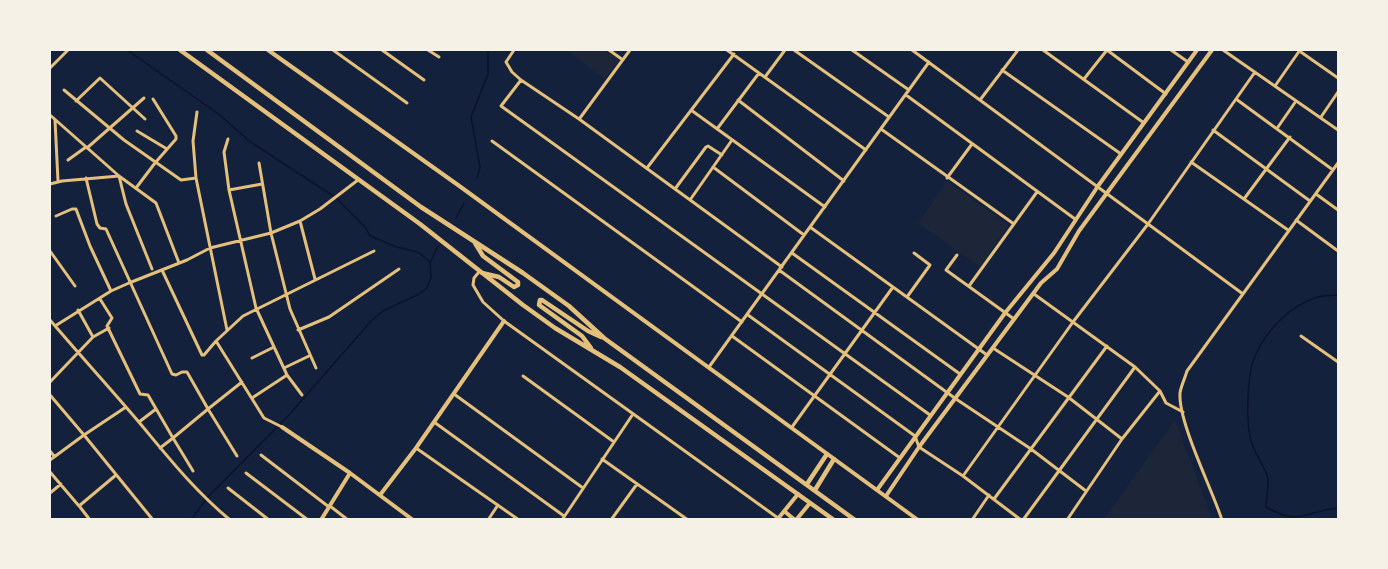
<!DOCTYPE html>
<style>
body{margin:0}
#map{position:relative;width:1388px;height:569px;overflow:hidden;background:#14213d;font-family:"Source Sans 3",sans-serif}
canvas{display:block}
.frame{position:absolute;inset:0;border:51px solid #f6f1e7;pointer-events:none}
</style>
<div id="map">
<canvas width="1388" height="569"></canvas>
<div class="frame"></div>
</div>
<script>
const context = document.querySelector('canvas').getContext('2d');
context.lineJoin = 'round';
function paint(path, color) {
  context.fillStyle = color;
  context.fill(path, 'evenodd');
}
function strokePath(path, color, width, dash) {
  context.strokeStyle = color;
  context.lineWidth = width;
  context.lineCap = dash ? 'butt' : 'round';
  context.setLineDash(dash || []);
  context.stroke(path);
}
paint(new Path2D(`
 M566,50H605L619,60L605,79Z
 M947,181L1009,225L980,267L918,223Z
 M1175,420L1212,519H1104Z`), '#1d2539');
strokePath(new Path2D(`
 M127,50L220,115L249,141L335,197L366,228L370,236L397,247L418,252L430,262
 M477,178L480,167L471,117L488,74V50
 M456,218L464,203
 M1338,295C1331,296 1322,295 1315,298C1290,306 1267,330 1256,354C1247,372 1246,417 1250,437C1253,451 1262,462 1267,475C1270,482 1266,498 1266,507C1300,527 1305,511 1338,508
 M191,520L207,498L288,416L372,320L383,311L419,294L427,288L431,278L430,263L438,246`), '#0b132b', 1.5);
strokePath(new Path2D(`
 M333,50L407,103
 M382,50L424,80
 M428,50L439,57
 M514,50L506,62L512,72L521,80L579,119L782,267
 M609,50L623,60
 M727,50L866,150
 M794,50L889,117
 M852,50L909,90
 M912,50L1243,294
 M1043,50L1144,123
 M1107,50L1166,94
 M1171,50L1188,62
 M1223,50L1338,130
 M1298,50L1338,78
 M50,68L68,50
 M1002,70L1121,154
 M765,77L785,50
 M1084,79L1107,50
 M521,80L501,106L930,415
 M1275,86L1300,50
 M64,90L124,140L181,180L196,178
 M906,95L1075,219
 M1236,99L1333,170
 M738,100L844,181
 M980,100L1018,50
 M76,101L100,78L145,119
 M691,110L825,207
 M197,112L193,141L196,178L227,330
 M50,115L119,176L126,204L152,269
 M1321,117L1338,92
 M580,118L630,50
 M55,120L58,181
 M1278,127L1296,101
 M717,129L759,73
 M881,129L1014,224
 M1213,130L1310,201
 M137,131L167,149
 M228,139L224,152L229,190L256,308L287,375L302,395
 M492,141L742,322
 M87,148L144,98
 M68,160L86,147
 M1191,162L1288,230
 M259,163L271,233L290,309L316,368
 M713,167L804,235
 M647,168L734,54
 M86,178L97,224L100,228L106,229L172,374L176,375L182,372H187L208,409L173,438L193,471
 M947,178L972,144
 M50,184L62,181L119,176L156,203L179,263
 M136,188L155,163L176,139V136L153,99
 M675,189L706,147L708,146L722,155
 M229,190L262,184
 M1316,194L1338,210
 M1244,199L1290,137
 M690,200L732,140
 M56,216L72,209H76L90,246L111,291
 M1296,220L1338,251
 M300,221L315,279
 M810,227L987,355
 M50,251L75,286
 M792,253L960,374
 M957,255L946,270L1014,319
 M162,270L202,355H204L216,341L243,316L374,251
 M779,270L956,399L1031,449L1086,491
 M479,272L474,278L473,285L483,302L504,321L778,518
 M969,286L1037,192
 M1034,294L1135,367L1160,391L1166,403L1183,412
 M907,297L930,265L914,253
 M100,299L112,318L107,326L140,394L148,395L173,438L160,448
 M78,310L93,337L109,328
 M748,315L915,436L919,447L963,476L1021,520
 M50,320C79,354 109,387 138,421C169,458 193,489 230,520
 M55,326L111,291L129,283L187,260L210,248L271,233L300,221L320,209L358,180
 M298,330L329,317L399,269
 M732,336L900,458
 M1301,336L1338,362
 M216,341L264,418L282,427
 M993,348L1068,397L1122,439
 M252,358L274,347
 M709,367L929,62
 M284,368L309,356
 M523,376L614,442
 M50,382L93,337
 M454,394L583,488
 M50,395L84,435L126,407
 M252,398L287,375
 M139,422L156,409
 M434,422L564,516
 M792,427L893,287
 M416,448L519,520
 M50,451L54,456
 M261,455L329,507
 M237,456L208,409L242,382
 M602,459L688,520
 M50,460L84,435L153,520
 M50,472L79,506L116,475
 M246,473L308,520
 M963,476L1073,322L1148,224L1255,72
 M228,488L269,520
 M50,493L61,484
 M994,499L1107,346
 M330,506L348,520
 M80,507L90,520
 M488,520L498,505
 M562,520L633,414
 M611,520L637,484
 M972,520L989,495
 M1023,520L1135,367
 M1067,520L1122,439L1160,391
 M1222,520C1212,489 1178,422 1180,393C1181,386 1185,378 1187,371L1338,163`), '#e5c07b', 3);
strokePath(new Path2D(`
 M282,427L350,473L413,520
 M877,490L1005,313L1054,253L1098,186L1197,50
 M380,495L416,448L504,321
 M886,496L919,447L1041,283L1057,269L1079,231L1212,50
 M321,520L350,473`), '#e5c07b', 4);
strokePath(new Path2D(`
 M268,50L458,185L918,520
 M784,511L795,520
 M777,520L798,494
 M796,520L810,503`), '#e5c07b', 4);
strokePath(new Path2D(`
 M180,50L420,224L523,305L555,328L620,367L834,520
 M207,50L421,207L523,273L569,306L604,338L855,520
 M475,243L483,256L518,282V285L514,287L499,277L482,273
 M591,348L582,336L539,305L540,300H542L588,331L601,337
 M807,484L827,454
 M815,490L834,459`), '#e5c07b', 4.5);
</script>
